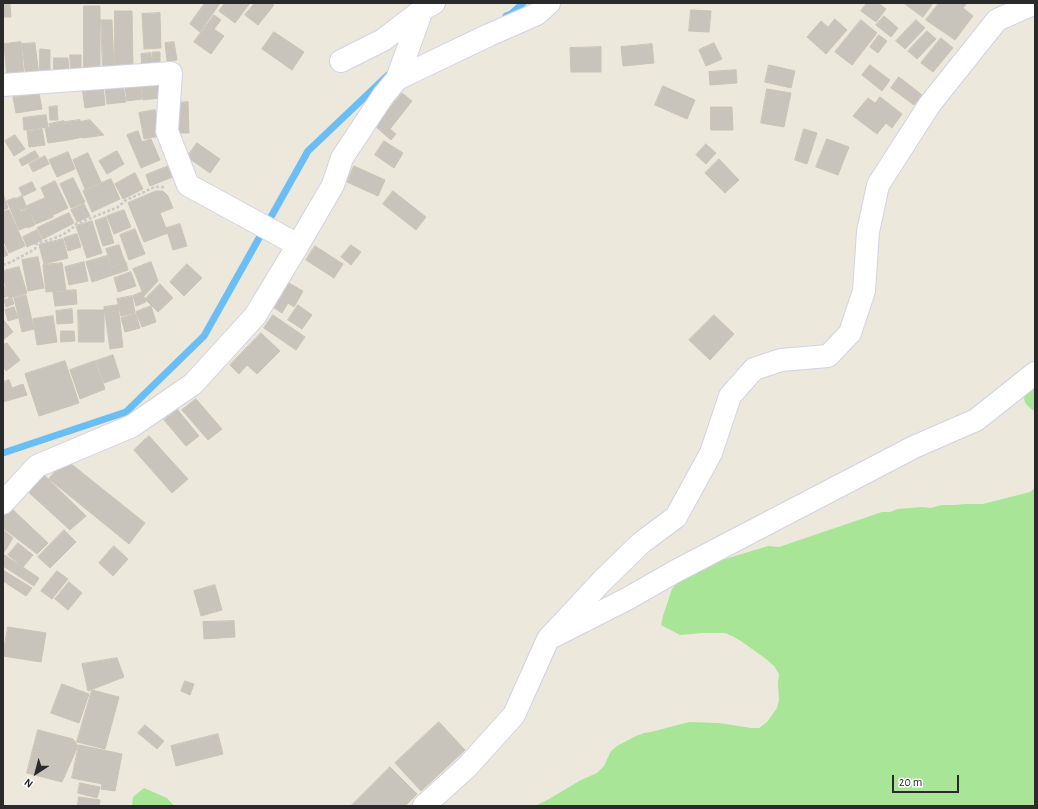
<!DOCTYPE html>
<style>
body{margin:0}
#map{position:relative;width:1038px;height:809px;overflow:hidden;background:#ede8dc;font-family:"Alegreya Sans",sans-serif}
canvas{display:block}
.frame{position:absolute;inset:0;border:4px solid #2a2a2a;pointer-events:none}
.north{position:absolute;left:16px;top:753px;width:40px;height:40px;-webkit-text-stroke:3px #fff;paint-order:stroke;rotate:216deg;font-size:11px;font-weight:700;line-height:16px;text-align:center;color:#2a2a2a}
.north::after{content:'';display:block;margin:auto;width:14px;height:18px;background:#2a2a2a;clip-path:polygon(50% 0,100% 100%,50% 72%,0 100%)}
.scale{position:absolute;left:892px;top:775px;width:67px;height:18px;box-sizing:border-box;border:2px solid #2a2a2a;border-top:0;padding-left:5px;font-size:12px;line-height:14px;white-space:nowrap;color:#2a2a2a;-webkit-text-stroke:3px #fff;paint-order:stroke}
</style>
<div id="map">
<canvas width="1038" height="809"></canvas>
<div class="frame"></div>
<div class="north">N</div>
<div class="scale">20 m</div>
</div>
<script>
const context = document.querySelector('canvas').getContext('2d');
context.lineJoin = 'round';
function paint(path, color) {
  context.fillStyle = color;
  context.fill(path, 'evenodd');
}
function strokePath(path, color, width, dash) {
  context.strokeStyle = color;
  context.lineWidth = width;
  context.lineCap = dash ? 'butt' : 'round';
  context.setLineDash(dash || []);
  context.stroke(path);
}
paint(new Path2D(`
 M1035,372V411C1033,410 1029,408 1027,405C1019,396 1030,380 1035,372Z
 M1035,488V806H535L549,799L581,780L597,773L604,766L611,751L617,746L634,737L644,733L651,732L689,722L719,723L751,728H759L767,722L777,708L779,700L778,683L779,674L774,666L766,659L741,641L732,636L725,633H702L680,635L661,625L663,616L672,589L682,577L696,570L722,560L768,546L779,547L882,512H890L898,509L922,507L931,508L942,505H955L965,504H983L1030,492Z
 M144,788L167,798L174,806H132L133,797Z`), '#a8e596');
strokePath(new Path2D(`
 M506,16L511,14L523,3
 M3,453L126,412L204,336L308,151L388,75`), '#6bbef3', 7);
const building = new Path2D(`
 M3,3H10L11,17H3Z
 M205,3H220L200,32L190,24Z
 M225,3H250L235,23L219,11Z
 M255,3H271L274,5L258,25L245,15Z
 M867,3H878L886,9L876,22L861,11Z
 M904,3H933L923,17Z
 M939,3H967L963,8L973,16L955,40L926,20Z
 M84,6H100V74H84Z
 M691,10L711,11L709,32L689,31Z
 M115,11H132L133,69H115Z
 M160,13L161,48L144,49L142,14Z
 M214,15L221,20L214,29L224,36L211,54L194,42Z
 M884,16L898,28L891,37L876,25Z
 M835,19L847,30L826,54L807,37L821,21L828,27Z
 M101,20H112L114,69H103Z
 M861,20L877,33L852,65L835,52Z
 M916,20L925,28L905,49L896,41Z
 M927,31L936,39L917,59L908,51Z
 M274,32L304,52L292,70L262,49Z
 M879,35L887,41L878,53L870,47Z
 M941,38L953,48L933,72L921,63Z
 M21,42L24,77L7,78L4,44Z
 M174,42L177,60L167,61L165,43Z
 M35,43L39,76L26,78L22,44Z
 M714,43L722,59L706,66L699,50Z
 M652,44L654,63L623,66L621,47Z
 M601,47V72H571L570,48Z
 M40,49L50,50V76H40Z
 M153,52H160V64H153Z
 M151,53L152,68L142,69L141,54Z
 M70,55H81V73H71Z
 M54,58H68L69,77H54Z
 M769,65L795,71L791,88L765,82Z
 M870,65L890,80L882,91L862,75Z
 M736,70L737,83L710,85L709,72Z
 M899,77L922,95L914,105L891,88Z
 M157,81L159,98L143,100L141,83Z
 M140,84L142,99L127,101L125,86Z
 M103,85L105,105L85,108L82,88Z
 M123,85L126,102L107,104L105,88Z
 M663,86L695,100L687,119L655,105Z
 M767,89L791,93L784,127L761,123Z
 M39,93L42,109L16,113L13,97Z
 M402,93L412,101L390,129L396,134L391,140L375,126Z
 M880,97L902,114L892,128L886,123L877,134L853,116L868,98L875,103Z
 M188,102L189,133H175V103Z
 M57,106L58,120H50L49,107Z
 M711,107H732L733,130H711Z
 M155,110L160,136L144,139L139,113Z
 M46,115L48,127L24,130L23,118Z
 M80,120L83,137L68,140L65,122Z
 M90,120L104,135L83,138L80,122Z
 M64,121L68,140L48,143L45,128L50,127L49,124Z
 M42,129L45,145L29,147L27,131Z
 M804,129L817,133L807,164L795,160Z
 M138,131L142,142L151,139L160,160L141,168L127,135Z
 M15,135L25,149L14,156L5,141Z
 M827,139L849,147L838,175L816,167Z
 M384,141L403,153L394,168L375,155Z
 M197,143L220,159L210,173L187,157Z
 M706,144L716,153L706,164L696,155Z
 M35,151L39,157L22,166L19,160Z
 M117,151L124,164L107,174L99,161Z
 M68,152L75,169L57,177L49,160Z
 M88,153L101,182L85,189L73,160Z
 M45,156L49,164L33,172L29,164Z
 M719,159L739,180L725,193L705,173Z
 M171,165L175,176L150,186L146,175Z
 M354,166L385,180L378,196L347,182Z
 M135,173L143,189L123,199L115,184Z
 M73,178L85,202L71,208L60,184Z
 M111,179L120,199L92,212L83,191Z
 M55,181L68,208L53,215L41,188Z
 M32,182L36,190L23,196L19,188Z
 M156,191H163L168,196L173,208L160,213L168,233L144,242L128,203Z
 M393,191L426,217L416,230L383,204Z
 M3,193L8,208L3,210Z
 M22,196L27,208L21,210L16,199Z
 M15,198L27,227L19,230L7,201Z
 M45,198L53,217L36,224L27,206Z
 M84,204L90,216L77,222L71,210Z
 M28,209L35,225L28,228L21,212Z
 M9,210L25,246L9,253L3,240V212Z
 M124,210L131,227L114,234L107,216Z
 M69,213L74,223L43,239L37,228Z
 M106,217L114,243L103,246L95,221Z
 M92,221L102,253L87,258L76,226Z
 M180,224L187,246L173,250L166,228Z
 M135,229L145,254L129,260L120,235Z
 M37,230L42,240L27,247L23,237Z
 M77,234L81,247L68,251L64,238Z
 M63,239L68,258L44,264L39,245Z
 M3,244L8,255L3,257Z
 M119,245L125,262L111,266L106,249Z
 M351,245L361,252L351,265L341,257Z
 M315,246L343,264L334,278L306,260Z
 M107,256L113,275L92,282L86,262Z
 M38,257L44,288L28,291L22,260Z
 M84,262L88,281L69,285L65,267Z
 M126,262L128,270L113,275L111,267Z
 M151,262L158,281L144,296L133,269Z
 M62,263L66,290L46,292L43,265Z
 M187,264L202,278L184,296L170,282Z
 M19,267L27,293L9,298L3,277V271Z
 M131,272L136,286L118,292L114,278Z
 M287,282L303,291L294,307L288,303L282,313L273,307Z
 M3,283L8,296L3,298Z
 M160,284L173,298L158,312L145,299Z
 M76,290L77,304L55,306L53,292Z
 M142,292L146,302L136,306L133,296Z
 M26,295L34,329L22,332L14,298Z
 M132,296L135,313L121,316L117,299Z
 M12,298L14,304L6,307L4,300Z
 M118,305L123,347L110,349L104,307Z
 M298,305L312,315L302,329L288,320Z
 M151,306L156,322L142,327L136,312Z
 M14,307L18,318L8,321L5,310Z
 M72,309L73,323L57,324L56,311Z
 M78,310H104V342H79Z
 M136,314L140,328L125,332L121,318Z
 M273,315L305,337L296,350L264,328Z
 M714,315L734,334L710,360L689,340Z
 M53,316L57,342L37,345L33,319Z
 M3,319L13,332L3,340Z
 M61,331H74L75,341L61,342Z
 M261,333L280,351L257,374L247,365L239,374L230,365Z
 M7,343L20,360L6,371L3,366V345Z
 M113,355L120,377L104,383L96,361Z
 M65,361L79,403L39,416L25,374Z
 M95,361L105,389L80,399L70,370Z
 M9,380L12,388L23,384L27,395L3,402V382Z
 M196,399L222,429L208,440L182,410Z
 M177,409L199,436L186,446L164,420Z
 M149,436L188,479L172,493L134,450Z
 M65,459L145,523L129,544L49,479Z
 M41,472L86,516L70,530L25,489Z
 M10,507L48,543L37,554L3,528V515Z
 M3,530L13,538L3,554Z
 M64,530L76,542L50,568L38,557Z
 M18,543L33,555L23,567L8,555Z
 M114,546L128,559L113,576L99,563Z
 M3,554L39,578L34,586L3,566Z
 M3,570L32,588L26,596L3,581Z
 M57,571L68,579L52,599L41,591Z
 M69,582L82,593L68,610L55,599Z
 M215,585L222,610L201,616L194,591Z
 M234,621L235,637L204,639L203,622Z
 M8,627L46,633L41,662L3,656Z
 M117,658L124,677L88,691L82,664Z
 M185,681L194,684L190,695L181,691Z
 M62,684L89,694L79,723L51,713Z
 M92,690L119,697L105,749L77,742Z
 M439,722L465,750L421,791L395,763Z
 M145,725L164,741L157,749L138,733Z
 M38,730L73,739L78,746L62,782L27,773Z
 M218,734L223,754L176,766L171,746Z
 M79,745L122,754L115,791L101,789L102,784L72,778Z
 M390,767L417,794L405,806H351Z
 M80,783L100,787L97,798L78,793Z
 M79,797L100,800L99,806L78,805Z`);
paint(building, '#c8c4bb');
strokePath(building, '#c8c4b5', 1);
const street = new Path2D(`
 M341,61L383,40L422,10L434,3
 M397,79L422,10
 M3,85L171,73L167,131L188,185L298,245
 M3,503L37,466L132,426L193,384L255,316L298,245L333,185L342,158L383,96L397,79L489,35L537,14L549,3
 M548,639L602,581L641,543L676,517L711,453L730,396L754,369L781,360L828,356L850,333L864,291L868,232L878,185L930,104L997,20L1035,3
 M424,806L467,767L514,715L548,639L627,599L676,571L914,447L976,420L1035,373`);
strokePath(street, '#d1d2e4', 24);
strokePath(new Path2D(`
 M3,265L11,262L35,249L36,244C49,240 68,235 76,224L118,207L126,200L155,187H164`), '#c8c8c8', 2.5, [3, 2]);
strokePath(street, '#fff', 22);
</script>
